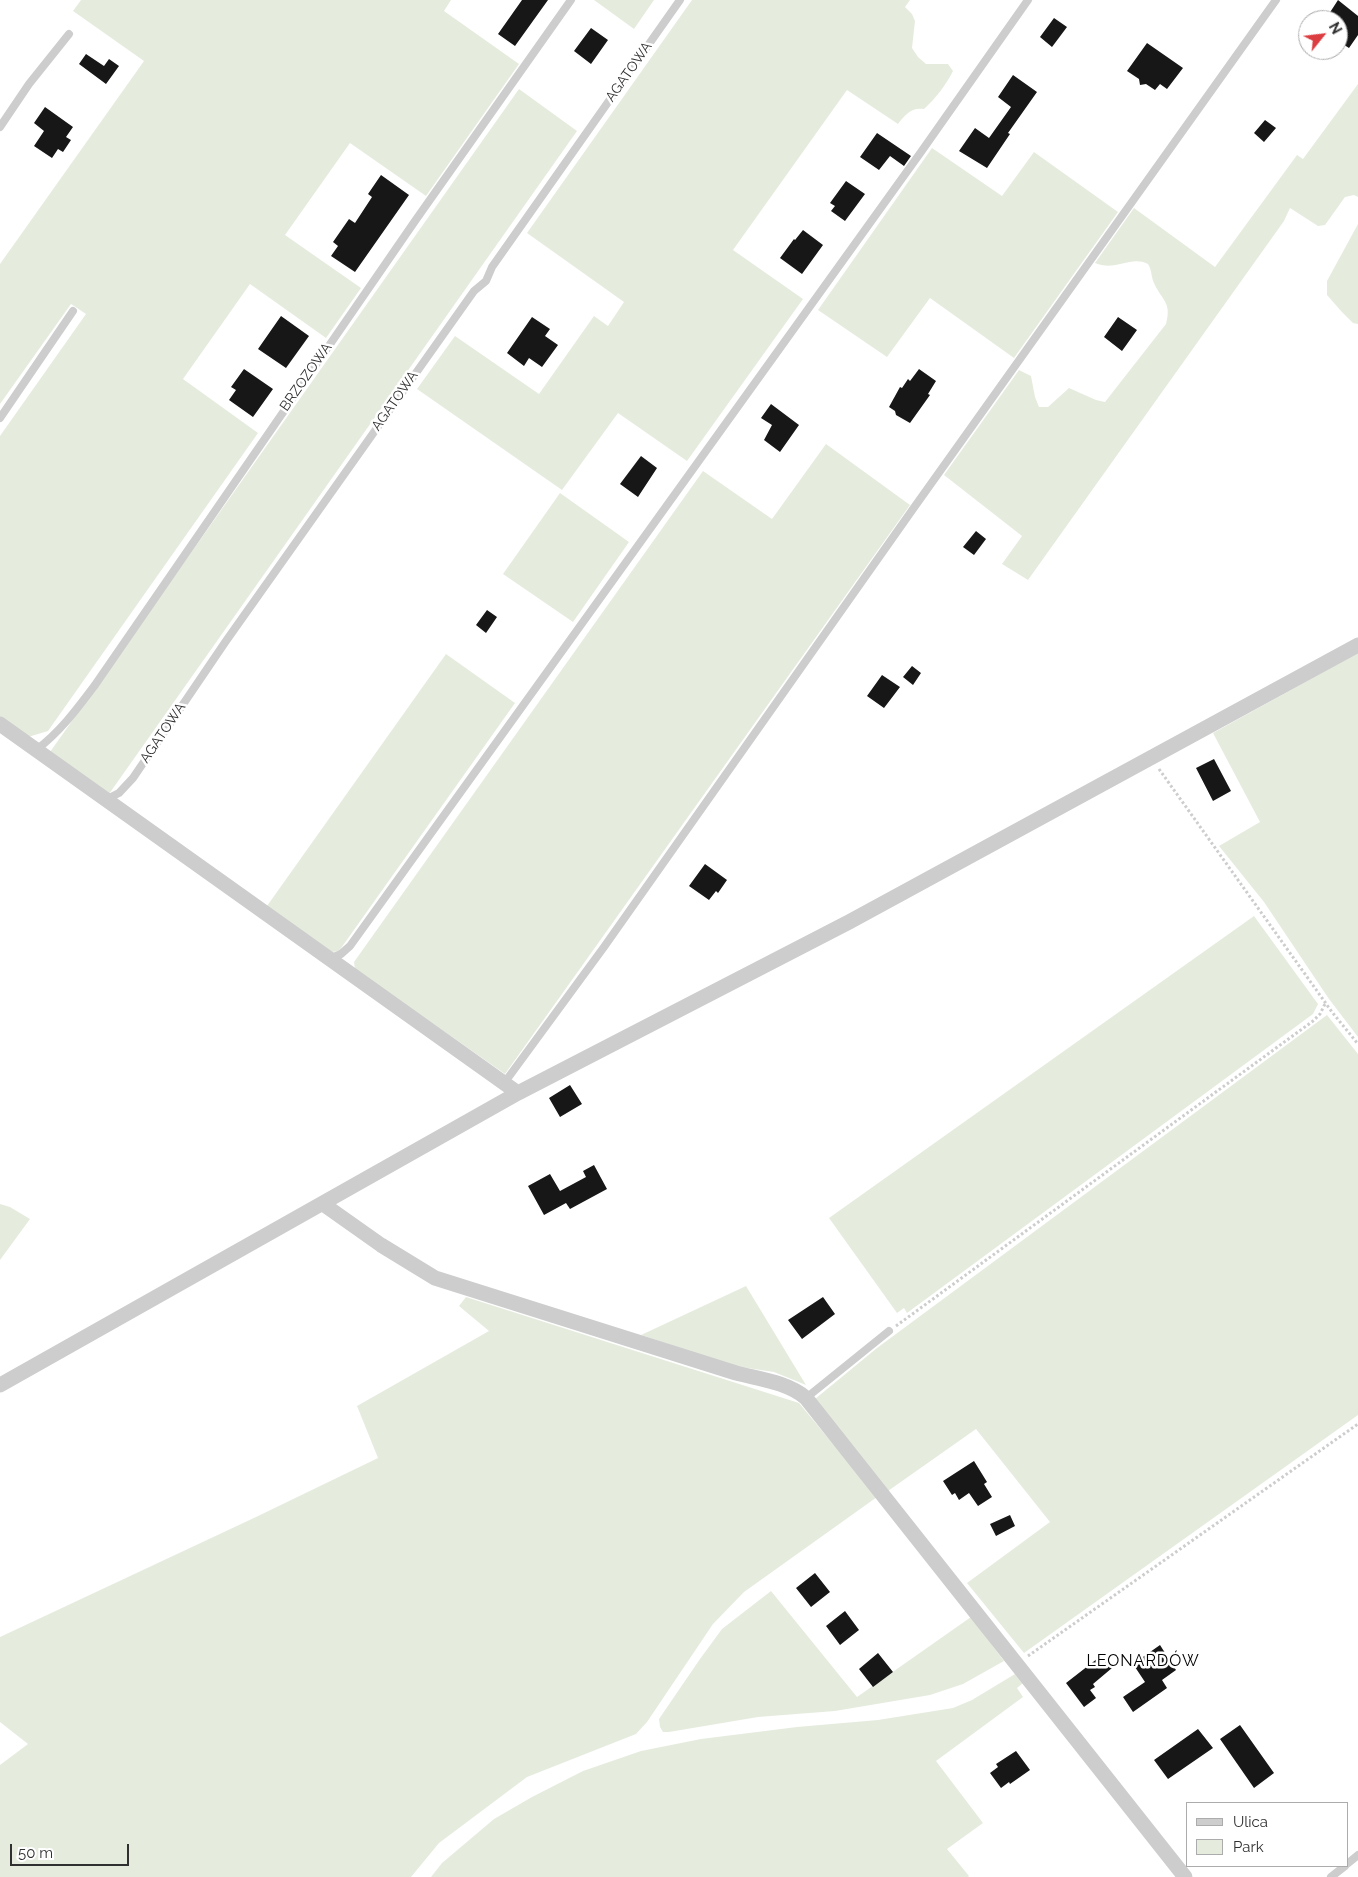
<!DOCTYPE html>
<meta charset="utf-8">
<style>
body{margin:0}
#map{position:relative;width:1358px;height:1877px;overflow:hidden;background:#fff;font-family:Raleway,sans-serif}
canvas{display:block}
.legend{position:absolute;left:1186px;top:1802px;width:162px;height:65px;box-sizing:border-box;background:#fff;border:1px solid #acacac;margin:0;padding:6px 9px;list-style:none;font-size:15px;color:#303030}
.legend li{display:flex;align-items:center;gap:10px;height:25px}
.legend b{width:25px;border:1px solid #acacac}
.north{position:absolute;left:1298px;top:10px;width:50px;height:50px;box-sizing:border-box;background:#fff;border:1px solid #acacac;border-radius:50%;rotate:61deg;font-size:14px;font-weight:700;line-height:20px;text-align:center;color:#303030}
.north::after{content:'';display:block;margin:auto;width:18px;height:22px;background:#dc3d41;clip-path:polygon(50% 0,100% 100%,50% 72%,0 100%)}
.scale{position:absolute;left:10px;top:1844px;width:119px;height:22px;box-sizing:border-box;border:2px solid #303030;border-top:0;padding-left:6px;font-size:15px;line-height:18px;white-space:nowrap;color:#303030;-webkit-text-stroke:4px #fff;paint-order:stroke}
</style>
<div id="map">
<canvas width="1358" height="1877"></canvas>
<ul class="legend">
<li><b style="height:6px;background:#cdcdcd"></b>Ulica</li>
<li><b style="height:14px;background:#e5ecde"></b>Park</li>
</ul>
<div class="north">N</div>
<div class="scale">50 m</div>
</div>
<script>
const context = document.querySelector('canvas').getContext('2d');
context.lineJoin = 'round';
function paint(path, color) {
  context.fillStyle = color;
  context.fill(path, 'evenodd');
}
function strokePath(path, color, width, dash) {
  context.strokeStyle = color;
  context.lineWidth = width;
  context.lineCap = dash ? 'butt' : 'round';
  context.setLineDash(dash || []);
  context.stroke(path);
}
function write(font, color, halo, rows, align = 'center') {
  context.font = font + ' Raleway,sans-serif';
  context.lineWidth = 5;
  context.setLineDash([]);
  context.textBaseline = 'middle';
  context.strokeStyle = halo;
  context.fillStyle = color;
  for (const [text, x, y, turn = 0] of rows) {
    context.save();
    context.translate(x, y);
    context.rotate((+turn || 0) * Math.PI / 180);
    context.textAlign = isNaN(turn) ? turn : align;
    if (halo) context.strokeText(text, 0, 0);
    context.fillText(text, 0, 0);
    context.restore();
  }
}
paint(new Path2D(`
 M81,0H451L444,11L519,64L426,196L350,143L285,235L361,288L326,338L250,284L183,379L258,433L48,731L28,737L0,717V436L86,314L71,304L0,404V264L144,61L73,11Z
 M594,0H654L634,29Z
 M692,0H910L905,7L912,14L915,21L912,48L918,57L926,64H948L953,71C946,85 936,98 924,109C911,107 905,115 898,124L847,90L733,250L803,299L687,461L618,413L562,490L417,389L455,336L539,394L594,316L608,326L624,302L527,233Z
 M1358,84V197L1354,195L1345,197L1325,225L1318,226L1290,208L1284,221L1028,580L1002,564L1022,536L944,475L1019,370L1031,376L1035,397L1039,407H1048L1069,388L1096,400L1105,402L1166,324C1172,302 1162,301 1154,283C1151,277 1152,270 1148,264C1130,255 1116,272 1095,263L1134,208L1215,267L1297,155L1303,159Z
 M519,89L577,131L109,794L50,752Z
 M932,148L1002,196L1034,152L1118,212L1014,358L930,298L887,357L818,310Z
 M1358,224V324L1353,323L1341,311L1327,295V281Z
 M826,444L910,505L505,1074L355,969L354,962L703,471L772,519Z
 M560,493L629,542L573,622L503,574Z
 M1358,653V1037L1329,999L1264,902L1219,846L1260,822L1213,733Z
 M446,654L515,703L339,951L332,952L267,906Z
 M1254,916L1318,1004L1313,1014L907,1313L904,1308L897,1313L829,1218Z
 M1327,1015L1358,1054V1415L1024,1653L967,1583L1050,1522L976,1429L888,1491L815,1399L877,1348Z
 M0,1204L10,1207L30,1219L0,1260Z
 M746,1286L806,1385L774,1372L734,1366L641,1335Z
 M466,1297L799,1403L877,1497L744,1592L713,1624L647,1722L636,1734L527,1777L439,1843L411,1877H0V1765L28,1744L0,1722V1637L256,1517L378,1458L357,1406L489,1331L459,1306Z
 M771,1591L857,1697L971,1617L1004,1661L963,1684L930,1695L835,1711L758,1717L669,1732H663L660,1727L659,1719L700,1659L722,1629Z
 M1015,1674L1023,1683L1017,1688L1023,1697L936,1761L983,1823L947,1849L969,1876L968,1877H431L442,1863L494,1819L532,1797L583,1771L641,1751L701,1739L797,1727L878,1720L953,1708L972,1700Z`), '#e5ecde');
paint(new Path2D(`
 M522,0H548L515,46L498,34Z
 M1338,0L1358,16V35L1349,48L1338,41V20H1332L1327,17Z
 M1054,18L1067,27L1052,47L1040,37Z
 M591,28L608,40L591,64L574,51Z
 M1147,43L1183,68L1167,89L1160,84L1155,90L1146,84L1140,85L1139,79L1127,71Z
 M86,54L104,66L109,59L119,66L106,84L79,64Z
 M1013,75L1037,92L1008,133L1010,134L987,168L959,151L975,128L989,138L1011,107L998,97Z
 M45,107L73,127L66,137L71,140L63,152L58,149L52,158L34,146L44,131L34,123Z
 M1265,120L1276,128L1264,142L1254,133Z
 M877,133L911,156L904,166L890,156L879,170L860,157Z
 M381,175L409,195L355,272L331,256L338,246L333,242L349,219L355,223L372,197L368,194Z
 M846,181L865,194L845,221L831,211L835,206L830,203Z
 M803,230L823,245L802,274L780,258L794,239L795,240Z
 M281,316L309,336L286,368L258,349Z
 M532,317L550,329L545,336L558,345L542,367L529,358L524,366L507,353Z
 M1118,317L1137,330L1122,351L1104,337Z
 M244,369L273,389L253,417L229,400L236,390L231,387Z
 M919,369L936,381L928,394L930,395L910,423L896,415L895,411L889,407L900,387L902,388L908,379L910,381Z
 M771,404L799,425L780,452L764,440L772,425L761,418Z
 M641,456L657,468L638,497L620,484Z
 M976,531L986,539L974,555L963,547Z
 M487,610L497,617L486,633L476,625Z
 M912,666L921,673L913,685L903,677Z
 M882,675L900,687L884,708L867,696Z
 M1214,759L1231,791L1213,801L1196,768Z
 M705,864L727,880L718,893L716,891L709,900L689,886Z
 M570,1085L582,1104L560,1117L549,1098Z
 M594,1165L607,1189L570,1209L566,1203L544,1215L528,1186L550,1174L560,1191L586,1177L583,1171Z
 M823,1297L835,1314L802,1339L788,1320Z
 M974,1461L987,1482L984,1484L992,1497L978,1506L969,1493L959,1500L955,1493L952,1495L943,1481Z
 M1010,1515L1015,1526L996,1536L990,1524Z
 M815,1573L830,1592L811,1607L796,1588Z
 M845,1611L859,1630L840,1645L826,1626Z
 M1160,1645L1176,1670L1162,1680L1167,1688L1133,1712L1123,1697L1145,1682L1133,1664Z
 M878,1653L893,1672L873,1687L859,1669Z
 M1102,1655L1112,1668L1093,1684L1095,1687L1090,1690L1096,1698L1084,1707L1066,1683Z
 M1240,1725L1274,1773L1254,1788L1220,1739Z
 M1198,1729L1213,1748L1168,1779L1154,1760Z
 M1016,1751L1030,1770L1010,1784L1009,1782L1001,1788L990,1773L998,1767L996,1764Z`), '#171717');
strokePath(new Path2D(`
 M1159,769L1332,1012L1358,1044
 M896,1326L1313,1021L1320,1014L1326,1002
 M1028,1656L1358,1424`), '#cdcdcd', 3, [2.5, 2.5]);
strokePath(new Path2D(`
 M0,127L29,84L69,34
 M0,418L73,311
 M36,750C60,732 77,709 95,685L415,221L571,0
 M107,799L119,793L133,778L226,641L474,291L486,281L492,267L680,0
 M331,958L341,954L350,946L921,152L1028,0
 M505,1082L604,947L913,509L1276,0
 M806,1398L889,1331
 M1347,1864L1358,1855
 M1331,1877L1345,1866`), '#cdcdcd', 8);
strokePath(new Path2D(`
 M0,724L518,1093
 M323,1204L381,1245L435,1278L736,1373C759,1379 787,1382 806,1398L1185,1877
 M0,1385L518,1093L849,922L1358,645`), '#cdcdcd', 15);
write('14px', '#303030', '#fff', [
 ["AGATOWA",629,72,-55],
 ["BRZOZOWA",306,377,-55],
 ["AGATOWA",395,401,-55],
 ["AGATOWA",163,733,-56]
]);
context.letterSpacing = '1px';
write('16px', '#000', '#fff', [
 ["LEONARDÓW",1143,1661]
]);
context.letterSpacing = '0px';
</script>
